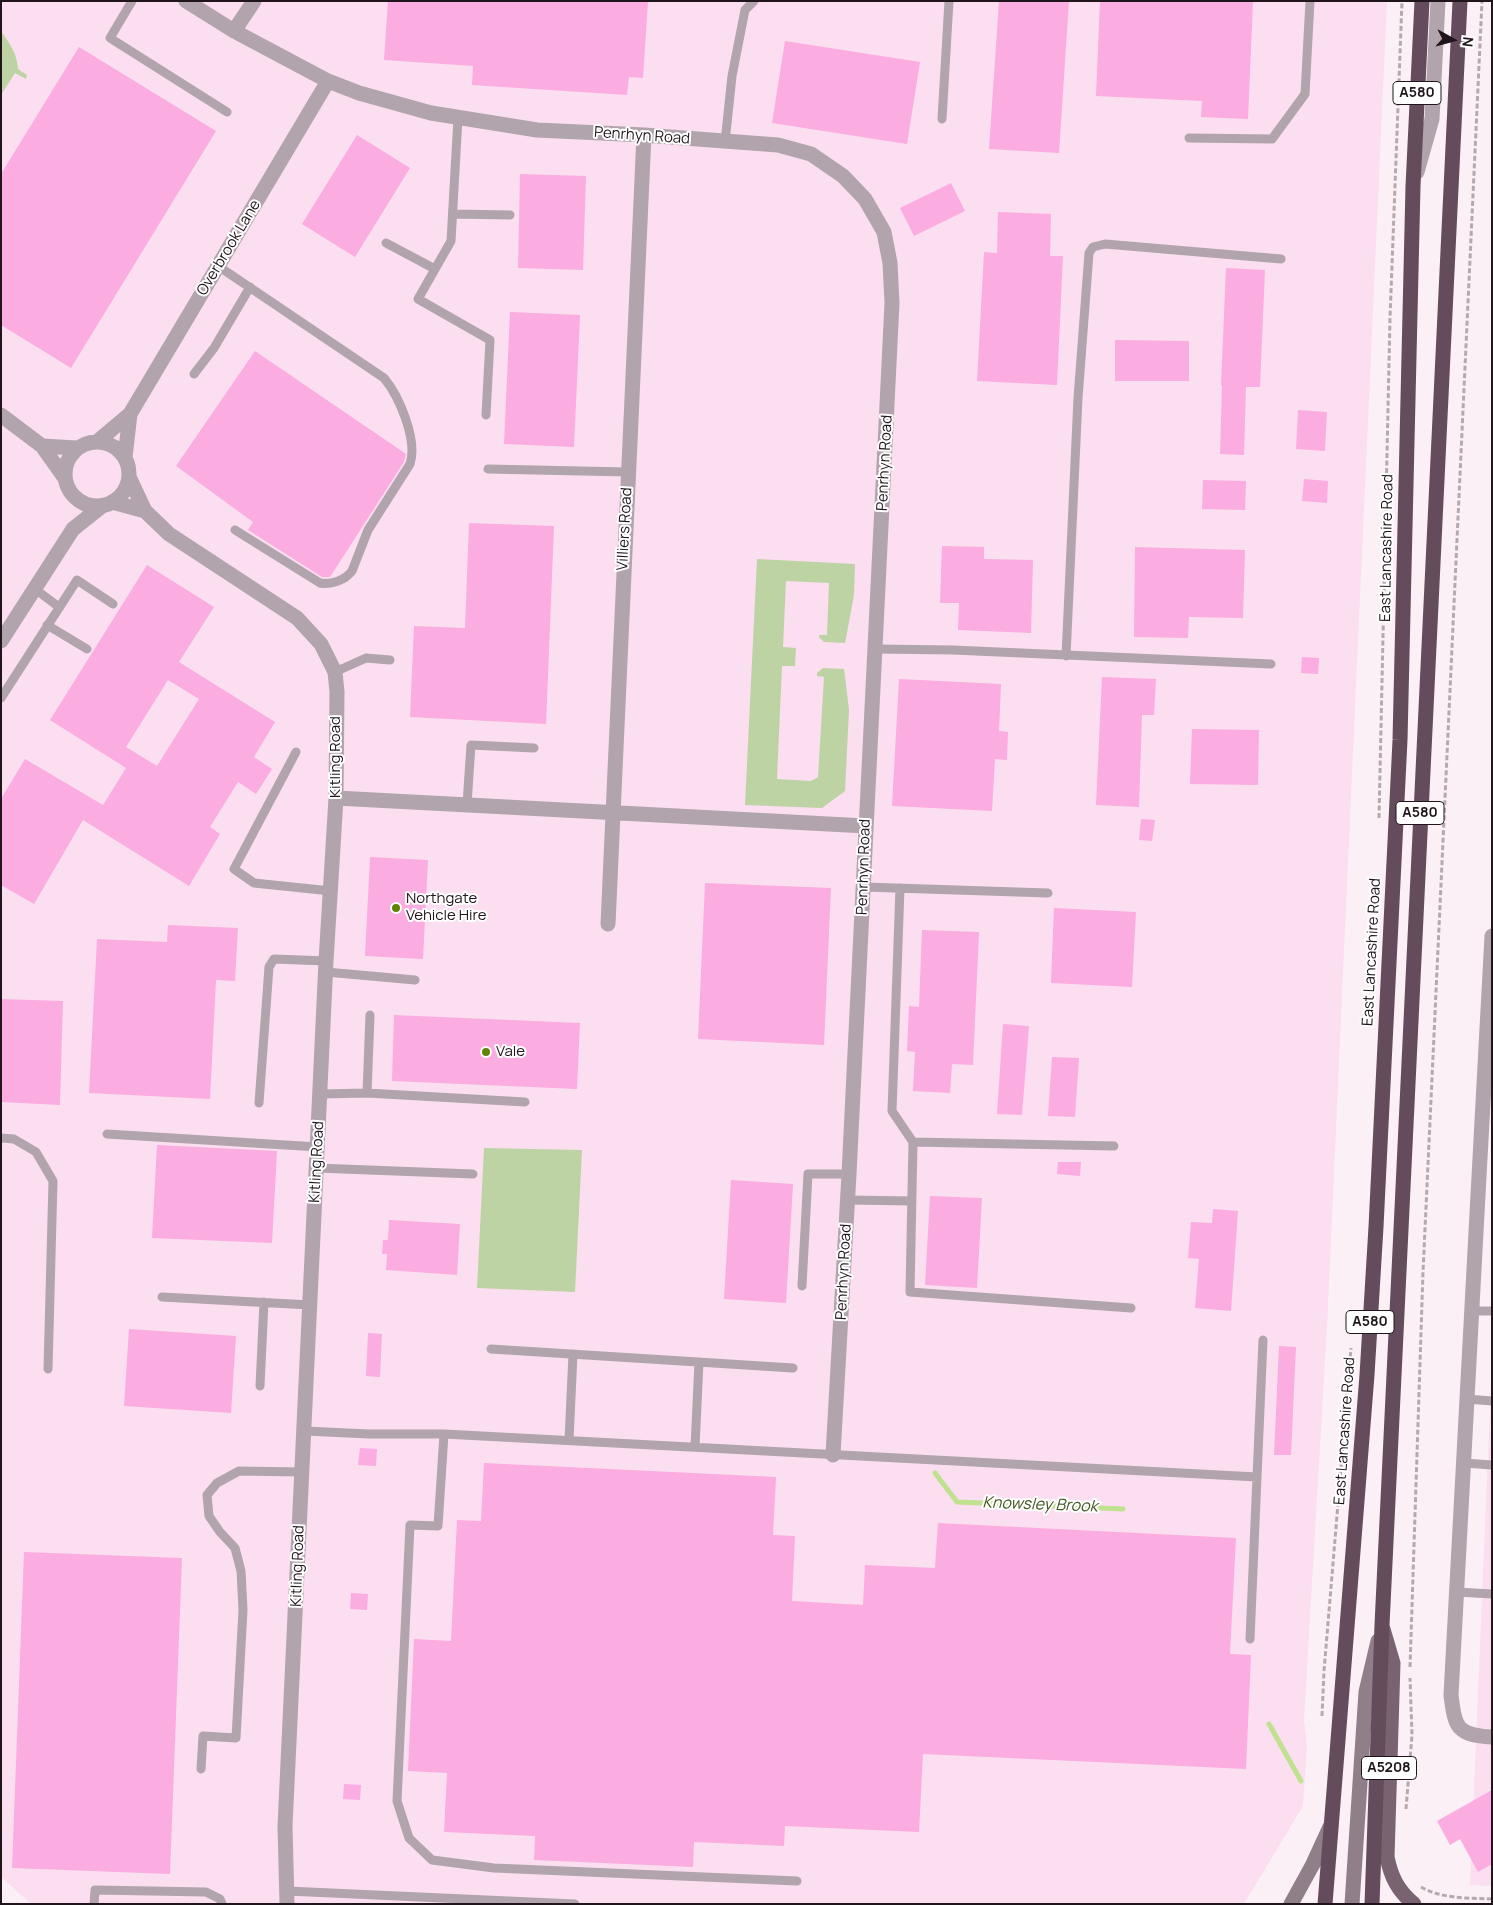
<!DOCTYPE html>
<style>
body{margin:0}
#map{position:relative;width:1493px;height:1905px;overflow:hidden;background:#fcf0f7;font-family:Manrope,sans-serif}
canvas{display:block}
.frame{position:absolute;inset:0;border:2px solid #1f151b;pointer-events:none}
.north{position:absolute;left:1428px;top:15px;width:50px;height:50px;-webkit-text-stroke:4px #fff;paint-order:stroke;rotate:97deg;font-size:14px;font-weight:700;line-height:20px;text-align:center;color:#1f151b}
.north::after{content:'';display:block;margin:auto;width:18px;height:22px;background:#1f151b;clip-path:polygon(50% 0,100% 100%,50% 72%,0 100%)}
</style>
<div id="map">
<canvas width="1493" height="1905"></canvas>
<div class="frame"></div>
<div class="north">N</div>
</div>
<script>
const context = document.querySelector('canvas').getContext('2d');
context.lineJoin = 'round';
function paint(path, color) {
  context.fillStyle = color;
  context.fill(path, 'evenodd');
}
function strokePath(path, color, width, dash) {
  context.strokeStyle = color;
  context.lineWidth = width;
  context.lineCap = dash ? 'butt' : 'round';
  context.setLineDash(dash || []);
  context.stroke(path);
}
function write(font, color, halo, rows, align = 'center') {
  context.font = font + ' Manrope,sans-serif';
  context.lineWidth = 4;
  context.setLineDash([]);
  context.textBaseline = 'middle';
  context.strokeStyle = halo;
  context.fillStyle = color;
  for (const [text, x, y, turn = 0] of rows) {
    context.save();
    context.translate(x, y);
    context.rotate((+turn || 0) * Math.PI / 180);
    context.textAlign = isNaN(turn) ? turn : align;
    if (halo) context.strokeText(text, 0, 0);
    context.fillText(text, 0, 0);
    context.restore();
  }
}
paint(new Path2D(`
 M1,1H1387L1327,1327L1304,1720L1307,1747L1303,1806L1244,1904H31L1,1877Z
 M1492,1360V1886L1470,1885Z`), '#fbdef0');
paint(new Path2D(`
 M1,31C10,44 17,53 18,69L27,75L26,79L15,73L1,95Z
 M757,559L855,564L854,595L845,643L824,642L819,637V635H827L829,583L786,581L783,647L796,648L795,666H782L777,779L811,781L818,777L824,677L817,676V673L823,668L844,669L849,710L845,791L822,808L745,805Z
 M484,1148L582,1150L575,1292L477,1288Z`), '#bed3a3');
strokePath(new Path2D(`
 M935,1473L957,1502L1123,1509
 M1269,1724L1301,1781`), '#c0e190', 5);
paint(new Path2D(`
 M388,1H648L643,78L629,77L627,95L472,85L473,66L384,60Z
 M999,1H1069L1059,153L989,149Z
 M1100,1H1253L1248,119L1201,117L1202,101L1096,96Z
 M785,41L920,62L907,144L772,123Z
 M79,47L216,131L71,368L1,325V174Z
 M357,135L410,168L355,257L302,224Z
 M520,174L586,176L583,270L518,268Z
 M951,183L965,211L914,236L900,208Z
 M998,212L1051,214L1050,256H1063L1057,385L977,381L984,252L997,253Z
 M1226,268L1265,270L1260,387H1246L1244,455L1220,454L1222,386L1221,385Z
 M510,312L580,315L574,447L504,444Z
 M1115,340L1189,341V381H1115Z
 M255,351L406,454L404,462L330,577H322L248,530L253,522L176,466Z
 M1298,410L1327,412L1325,451L1296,449Z
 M1304,479L1328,481L1327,503L1302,501Z
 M1203,480L1246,481L1245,510L1202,509Z
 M469,523L554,526L546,724L410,717L414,626L465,628Z
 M942,546L984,547V559L1033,560L1031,633L958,630L959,603H940Z
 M1135,547L1245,550L1243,618L1189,617L1188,638L1134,637Z
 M147,565L214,607L179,662L275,722L254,757L272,769L256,794L238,782L210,827L220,834L189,886L83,820L34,904L1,885V799L25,759L103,805L126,768L50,720ZM168,680L199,699L157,766L126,747Z
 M1302,657L1319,658L1318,674L1301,673Z
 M1102,677L1156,679L1154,715H1142L1139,807L1096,805Z
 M899,679L1001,684L999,731L1008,732L1007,760L995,759L992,811L892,806Z
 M1192,729L1259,730L1258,785L1190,784Z
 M1141,819L1155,820L1152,841L1139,840Z
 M370,857L428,860L423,959L365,956Z
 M705,883L831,888L824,1045L698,1039Z
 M1054,908L1136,912L1132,987L1051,983Z
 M168,925L238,928L235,981L216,980L210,1099L89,1093L97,939L167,942Z
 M922,930L979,932L973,1065L952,1064L950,1093L913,1091L915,1052L907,1051L909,1006L919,1007Z
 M1,999L63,1001L60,1105L1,1102Z
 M394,1015L580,1023L577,1089L392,1081Z
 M1003,1024L1029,1026L1022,1115L997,1114Z
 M1052,1057L1079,1058L1075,1117L1048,1116Z
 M157,1145L277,1151L272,1243L152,1238Z
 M1058,1162H1081L1080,1176L1057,1174Z
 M731,1180L793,1184L786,1303L724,1299Z
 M930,1196L982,1198L977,1288L925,1285Z
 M1213,1209L1238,1211L1231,1311L1195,1308L1199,1259L1188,1258L1191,1222L1212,1223Z
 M389,1220L460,1224L457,1275L386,1270L387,1254H382L383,1240H388Z
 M129,1329L236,1336L231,1413L124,1406Z
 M368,1333L382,1334L380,1377L366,1376Z
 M1279,1346L1296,1347L1291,1455H1274Z
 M360,1448L377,1449L376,1466L358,1465Z
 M484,1463L776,1477L773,1535L795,1536L792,1601L863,1605L865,1565L935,1568L938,1523L1236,1538L1230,1654L1251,1655L1246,1769L923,1754L919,1832L785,1826L784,1846L694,1842L693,1867L534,1860L535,1836L444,1832L447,1773L408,1771L414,1639L451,1641L457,1520L481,1521Z
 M24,1552L182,1558L170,1874L12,1868Z
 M351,1593L368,1594L367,1610L350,1609Z
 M344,1784L361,1785L360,1800L343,1799Z
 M1492,1790V1864L1478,1872L1460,1839L1450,1845L1437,1821Z`), '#fbace0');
strokePath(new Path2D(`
 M1379,818L1390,318L1402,1
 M1410,1667L1423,1272L1482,1
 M1322,1716L1324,1671L1351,1348
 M1406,1809L1412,1735L1410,1678
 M1421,1887C1442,1899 1468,1898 1492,1899`), '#b4a9af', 3, [5, 2.5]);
strokePath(new Path2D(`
 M132,1L110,38L227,112
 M458,118L451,241L418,299L490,340L486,415
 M942,119L949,1
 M1189,138L1272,139L1305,94L1310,1
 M725,142L732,76L745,10L754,1
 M453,214L510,215
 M386,243L435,269
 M218,266L384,378C399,396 418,440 410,464L368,530L352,571C345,580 332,585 320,583L235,530
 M194,374L214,348L250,287
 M488,469L628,472
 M35,589L59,607
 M47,625L87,649
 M876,649L953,650L1271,664
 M1066,656L1078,398L1089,253L1093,247L1105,244L1281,259
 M335,672L366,658L390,660
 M1,698L77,580L113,604
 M296,752L234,869L254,883L331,891
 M467,804L471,745L534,748
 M864,887L1048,893
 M900,888L892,1111L913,1142L910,1292L1131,1308
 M326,972L415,980
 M367,1093L370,1015
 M320,1094L367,1093L525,1102
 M259,1103L269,967L274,959L326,961
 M107,1134L318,1147
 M1,1138L14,1139L36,1152L53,1181L48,1369
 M913,1142L1114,1146
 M317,1168L473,1174
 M848,1200L912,1201
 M802,1286L808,1174H849
 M162,1297L310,1305
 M1472,1311H1492
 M491,1349L793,1368
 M260,1386L264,1302
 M1467,1399L1492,1401
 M305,1431L369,1434H444
 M569,1440L573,1354
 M695,1447L699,1362
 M1464,1463L1492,1465
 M1257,1477L1263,1340
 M1457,1592L1492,1594
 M201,1769L203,1736L236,1738L243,1610L241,1571L235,1548L220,1532L209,1516L207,1495L217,1483L239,1471L302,1472
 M797,1881L494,1868L432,1860L409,1838L397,1801L410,1525L438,1526L444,1434L1257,1477L1250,1639
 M287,1891L575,1904
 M94,1904L95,1890L206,1892L220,1899L222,1904`), '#b1a4ac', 9);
strokePath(new Path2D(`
 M186,1L234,31L328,81L359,93L431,113L537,130L644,135L778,145L811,154L843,176L865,199L884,232L890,263L892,303L849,1174L833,1455
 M234,31L254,1
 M1417,172L1432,119L1438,1
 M1,415L42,446L64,477
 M98,441L130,414L328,81
 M65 474a32 32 0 1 1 64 0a32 32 0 1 1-64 0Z
 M42,446L76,448
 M125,457L130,414
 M129,477L145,511L169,534L297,618L321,644L335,672L337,692L336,798L326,961L285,1826L287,1904
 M112,502L145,511
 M1,641L73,529L102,506
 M336,798L866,826
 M608,924L644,135
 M1492,936L1451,1695C1455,1728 1457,1735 1492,1737`), '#b1a4ac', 15);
strokePath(new Path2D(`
 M1291,1904L1313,1864L1330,1827
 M1352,1904L1366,1692L1378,1641`), '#907e89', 15);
strokePath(new Path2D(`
 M1383,1629L1393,1663L1387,1857C1391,1877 1398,1891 1414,1904`), '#796371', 15);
strokePath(new Path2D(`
 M1325,1904L1367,1375L1376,1227L1400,740L1413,186L1422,1
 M1372,1904L1382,1625L1460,1`), '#644c5c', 15);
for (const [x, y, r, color] of [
 [396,908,5,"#608404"],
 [486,1052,5,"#608404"]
]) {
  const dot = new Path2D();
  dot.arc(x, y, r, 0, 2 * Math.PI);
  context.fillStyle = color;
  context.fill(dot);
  strokePath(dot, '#fff', 2);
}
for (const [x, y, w] of [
 [1417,93,48],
 [1420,813,48],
 [1370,1322,48],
 [1389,1768,55]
]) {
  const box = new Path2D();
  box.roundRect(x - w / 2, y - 11.5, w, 23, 4);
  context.fillStyle = '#fff';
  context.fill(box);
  strokePath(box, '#1f151b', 1);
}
write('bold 14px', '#1f151b', null, [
 ["A580",1417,93],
 ["A580",1420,813],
 ["A580",1370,1322],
 ["A5208",1389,1768]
]);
write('15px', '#1f151b', '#fff', [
 ["Penrhyn Road",642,136,4],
 ["Overbrook Lane",229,248,-59],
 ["Penrhyn Road",885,463,-87],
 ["Villiers Road",625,529,-87],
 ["East Lancashire Road",1387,548,-89],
 ["Kitling Road",336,757,-90],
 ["Penrhyn Road",864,867,-88],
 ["East Lancashire Road",1372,952,-87],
 ["Kitling Road",317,1162,-87],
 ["Penrhyn Road",844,1272,-87],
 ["East Lancashire Road",1345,1431,-86],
 ["Kitling Road",298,1566,-88]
]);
write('15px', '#1f151b', '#fff', [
 ["Northgate",406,899],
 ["Vehicle Hire",406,916],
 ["Vale",496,1052]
], 'left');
write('italic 16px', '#435820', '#fff', [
 ["Knowsley Brook",1040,1505,2]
]);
</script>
